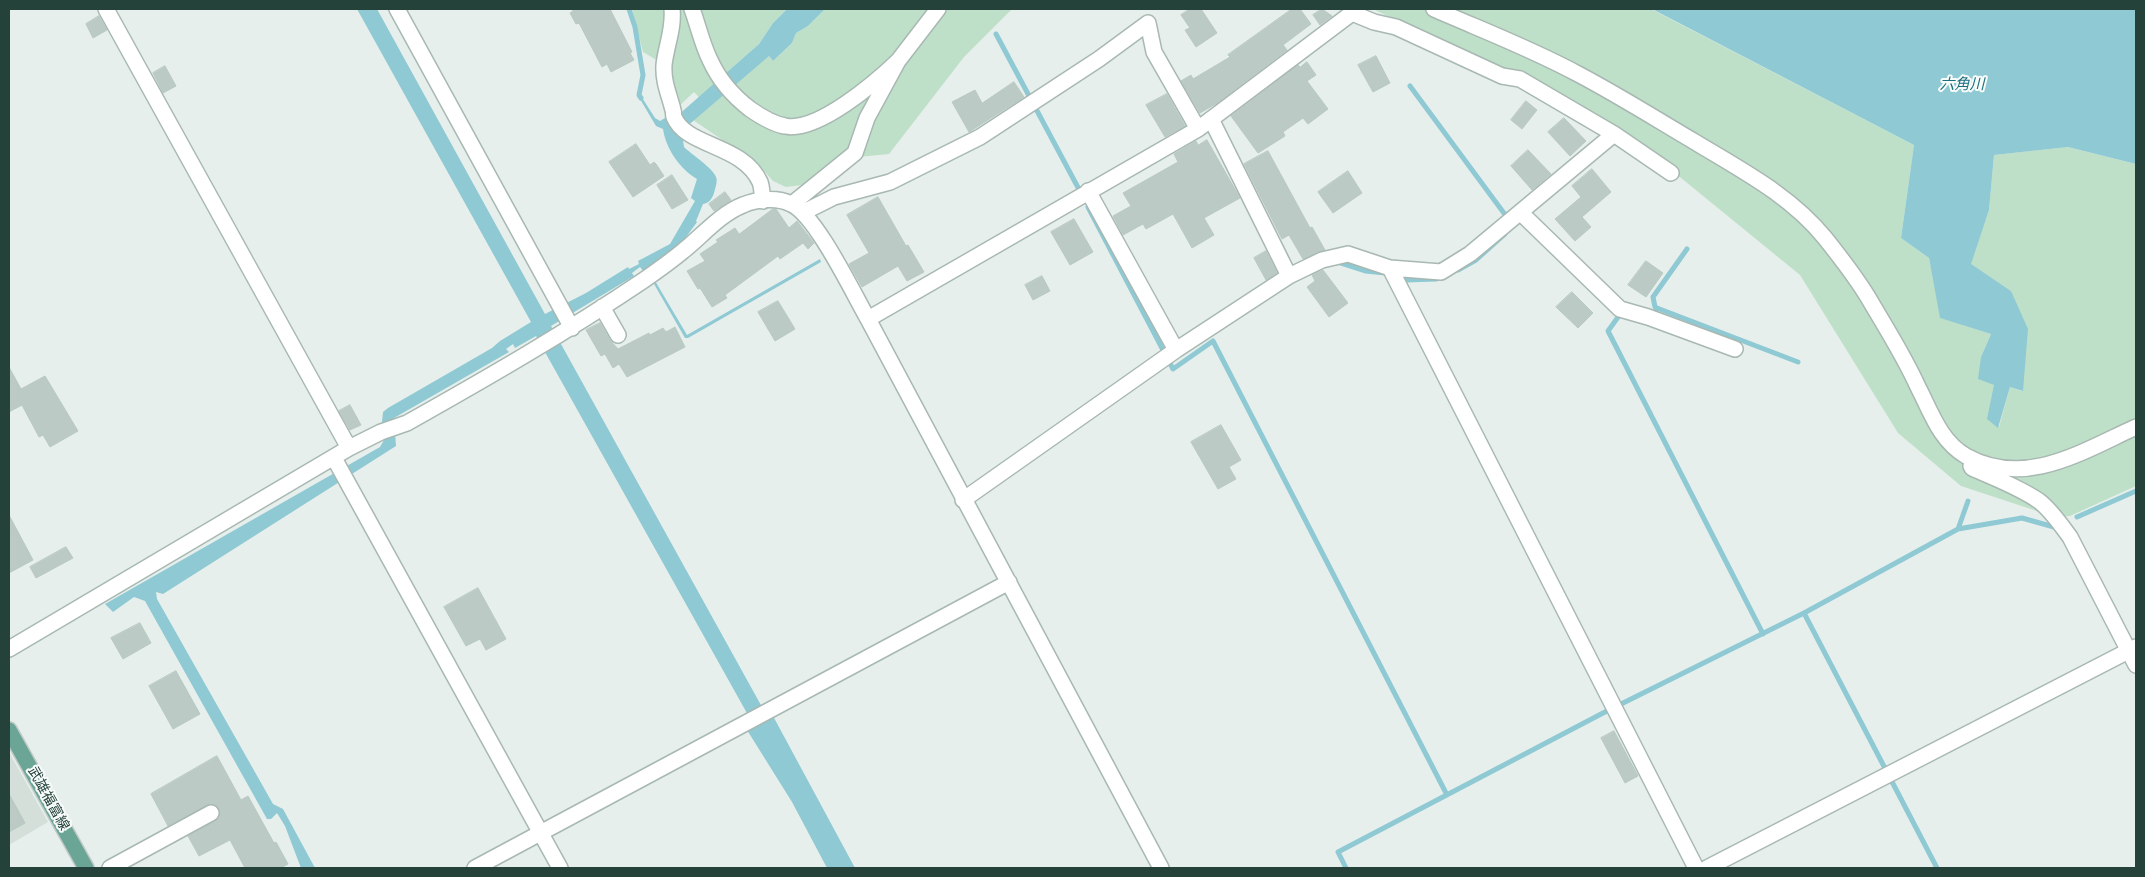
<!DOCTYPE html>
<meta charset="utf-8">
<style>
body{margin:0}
#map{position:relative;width:2145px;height:877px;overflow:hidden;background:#e6efeb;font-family:Poppins,sans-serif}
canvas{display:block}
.frame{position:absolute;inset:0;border:10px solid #24423a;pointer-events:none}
</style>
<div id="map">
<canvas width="2145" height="877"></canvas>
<div class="frame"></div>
</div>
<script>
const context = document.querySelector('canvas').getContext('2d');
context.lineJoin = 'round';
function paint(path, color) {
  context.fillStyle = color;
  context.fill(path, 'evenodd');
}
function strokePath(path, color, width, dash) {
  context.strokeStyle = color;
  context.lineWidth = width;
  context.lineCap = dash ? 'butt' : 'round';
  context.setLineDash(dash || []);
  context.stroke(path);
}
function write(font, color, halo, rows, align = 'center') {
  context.font = font + ' Poppins,"Noto Sans JP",sans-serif';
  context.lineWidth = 4;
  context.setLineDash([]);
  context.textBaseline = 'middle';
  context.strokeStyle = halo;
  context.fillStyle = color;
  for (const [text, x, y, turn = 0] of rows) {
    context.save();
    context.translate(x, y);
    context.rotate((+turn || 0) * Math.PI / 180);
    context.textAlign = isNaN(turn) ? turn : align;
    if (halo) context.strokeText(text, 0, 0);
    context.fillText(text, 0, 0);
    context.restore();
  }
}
paint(new Path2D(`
 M9,752L48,822L9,845Z`), '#d4dfda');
paint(new Path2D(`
 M632,9H787L773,23L759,44L716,82L769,56L773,61L792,43L796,33L808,26L825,9H1012L964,57L889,154L838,159L810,184L786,187L773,181L758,164L693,120L708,107L694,92L678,107L670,68L643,52Z
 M1373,9H1651L1914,145L1901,238L1929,258L1941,318L1991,334L1981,357L1995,385L1988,419L1999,427L2010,387L2022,391L2011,291L1970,264L1989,210L1994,155L2068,147L2136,164V486L2070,516L2055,517L1961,486L1898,433L1800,275L1621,129Z`), '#bfe0c8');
paint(new Path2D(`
 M357,9H377L545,314L586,293L628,267L629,269L639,264L638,261L670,244L695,201L691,198L697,179C680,169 666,149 663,129L656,126L637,94L639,93L655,118L660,121L665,118L668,124L759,44L773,23L787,9H825L808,26L796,33L792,43L773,61L769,56L678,134L683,140L684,147C691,154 713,168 716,177C718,181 715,189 714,193C712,199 709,203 703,204L696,221L697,222L681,244L648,269L687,335L820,259L821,262L688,338H685L646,270L644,272L640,267L632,273L634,276L551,326L762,707L773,716L855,868H827L792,802L747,730L748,715L536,336L515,348L513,344L506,349L509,352L394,418L396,446L163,594L156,592L157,599L273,804L283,809L315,868H301L285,826L277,813L271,819H267L145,601L134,597L113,612L105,604L380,447L384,440L382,422L383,412L388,408L492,348L500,341L531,322Z
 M1652,9H2136V164L2068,147L1994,155L1989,210L1971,264L2011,291L2028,329L2023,391L2010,387L1998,428L1987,419L1994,385L1978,379L1981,357L1991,334L1940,318L1929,258L1901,238L1914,145Z`), '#8ec9d4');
strokePath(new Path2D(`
 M629,9L635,27L643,75L639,95L641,98
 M996,34L1082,195
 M1410,86L1509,220
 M1088,207L1173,369L1213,341L1447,795
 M1335,263L1338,262L1366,271L1385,273
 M1458,270L1476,260L1505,234
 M1398,277L1406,280L1436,279
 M1657,308L1655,307L1653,297L1687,249
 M1619,312L1621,313L1608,331L1763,634
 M1653,318L1657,308L1798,362
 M2077,517L2136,491
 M1958,529L2022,518L2054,527
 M1804,613L1937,868
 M1346,868L1338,852L1603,713L1804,613L1958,529L1968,501`), '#8ec9d4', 5);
const building = new Path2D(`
 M572,9H610L632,52L630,53L634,60L611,72L607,64L602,67L579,23L576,24L570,13L573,11Z
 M1190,9H1201L1217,33L1196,47L1185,30L1190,28L1181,15Z
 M1292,9H1300L1311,24L1283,45L1287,50L1217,103L1200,113L1181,81L1191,75L1193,79L1230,57L1228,55Z
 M1322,9L1332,16L1320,25L1313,15Z
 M99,16L107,30L93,38L86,24Z
 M1376,56L1390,83L1373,92L1358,65Z
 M1307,62L1316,75L1307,81L1328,109L1308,124L1303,118L1283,132L1285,136L1258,153L1231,116L1298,65L1300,67Z
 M165,66L176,86L163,93L153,73Z
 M1014,82L1024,97L969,132L952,102L975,90L982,103Z
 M1167,94L1185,126L1165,137L1146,105Z
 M1526,101L1537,110L1522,129L1511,120Z
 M1564,118L1586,141L1570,156L1548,132Z
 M1207,140L1240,198L1204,218L1214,235L1192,248L1173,214L1146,229L1143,224L1123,235L1113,216L1131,206L1123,193L1178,162L1174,154L1196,141L1198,145Z
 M636,144L650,165L654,162L656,164L664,176L633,197L609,162Z
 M1528,150L1551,174L1532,190L1511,166Z
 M1268,151L1310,228L1312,227L1325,250L1303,259L1289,235L1282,239L1244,164Z
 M1592,169L1611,192L1582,217L1591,227L1575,241L1555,219L1581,197L1572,186Z
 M1348,171L1362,193L1333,213L1318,192Z
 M672,175L688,200L672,209L657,185Z
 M725,192L731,200L714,211L709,204Z
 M878,197L906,246L908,245L924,272L907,281L898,266L862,287L849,264L869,253L847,215Z
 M773,209H776L789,228L797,221L814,243L808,249L803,243L780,259L778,256L725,295L727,298L712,307L700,288L698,289L687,271L705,261L700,254L718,242L716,240L735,228L739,234Z
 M1074,219L1093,252L1070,265L1051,232Z
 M1266,251L1277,273L1266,280L1254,258Z
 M1646,261L1663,273L1646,297L1628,285Z
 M1323,270L1348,303L1329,317L1307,287L1315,281L1312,275Z
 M1042,276L1050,291L1033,300L1025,285Z
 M1572,292L1593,313L1578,328L1556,307Z
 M778,301L795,329L775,341L758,312Z
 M600,323L610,340L618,349L649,333L650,335L663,328L666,332L675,327L685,347L627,377L619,364L613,368L605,354L601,356L586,330Z
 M9,367L21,389L45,376L78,431L50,447L43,435L39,437L22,405L9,412Z
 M350,405L361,425L350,430L339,411Z
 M1221,425L1241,460L1229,467L1236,479L1218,489L1191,442Z
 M9,515L33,560L9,573Z
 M66,547L73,558L36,578L30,567Z
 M478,588L506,639L486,650L480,639L466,646L444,607Z
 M140,623L151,643L123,659L111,638Z
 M176,671L200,714L173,729L149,686Z
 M1614,731L1638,776L1625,783L1601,738Z
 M217,756L241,800L248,796L274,843L276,842L288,864L281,868H245L230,840L199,856L188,836L219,818L220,813L215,805H207L168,826L151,794Z
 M9,794L25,823L9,832Z`);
paint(building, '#bbcac4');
strokePath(building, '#b8c9c2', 1);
const street = new Path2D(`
 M106,9L349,448
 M397,9L572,328
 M672,9C674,29 666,46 664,65C663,82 669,94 673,110C674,112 673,115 674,117C686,147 743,144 760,182C762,187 762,195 763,201
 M692,9C698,25 702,44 710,60C719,80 733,96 750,109C760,116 773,124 785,126C817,133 876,82 898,61
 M1434,9C1482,30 1532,49 1578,74C1618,95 1656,119 1695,142C1741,170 1790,195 1825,238C1841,258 1859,281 1872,304C1888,331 1905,358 1918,387C1931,412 1940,441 1966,456C2025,489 2083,451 2136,427
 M1211,119L1289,276
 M1088,191L1176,350
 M792,204L855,153L867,118L898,61L938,9
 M804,212L834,197L890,182L980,137L1099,59L1148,23L1154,52L1198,129
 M1521,213L1620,309L1648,317L1735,349
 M1390,268L1696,868
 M602,307L618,335
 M868,319L1198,129L1352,13L1374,22L1396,27L1502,76L1520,79L1614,134L1671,173
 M334,458L560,868
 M1971,466L1972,468C1994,478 2019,487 2039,501C2051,510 2061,525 2070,537L2136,665
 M963,500L1176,350L1289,276L1322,260L1348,254L1390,268L1441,272L1470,254L1614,134
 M9,649L349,448L381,432L407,423C487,378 567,332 644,280C657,271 671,261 683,251C702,236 720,214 743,205C757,199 777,197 791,204C816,215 853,293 868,319L1161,868
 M110,868L211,813
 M475,868L1009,582
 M1707,868L2136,647`);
const primary = new Path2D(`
 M9,730L86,868`);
strokePath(street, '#a8b8b2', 18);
strokePath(primary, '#c2cac8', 18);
strokePath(street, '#fff', 15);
strokePath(primary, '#6aa596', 15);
write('14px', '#24423a', '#f7fbf9', [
 ["武雄福富線",48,799,61]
]);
write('italic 15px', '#1c6f80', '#f7fbf9', [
 ["六角川",1962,85]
]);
</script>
